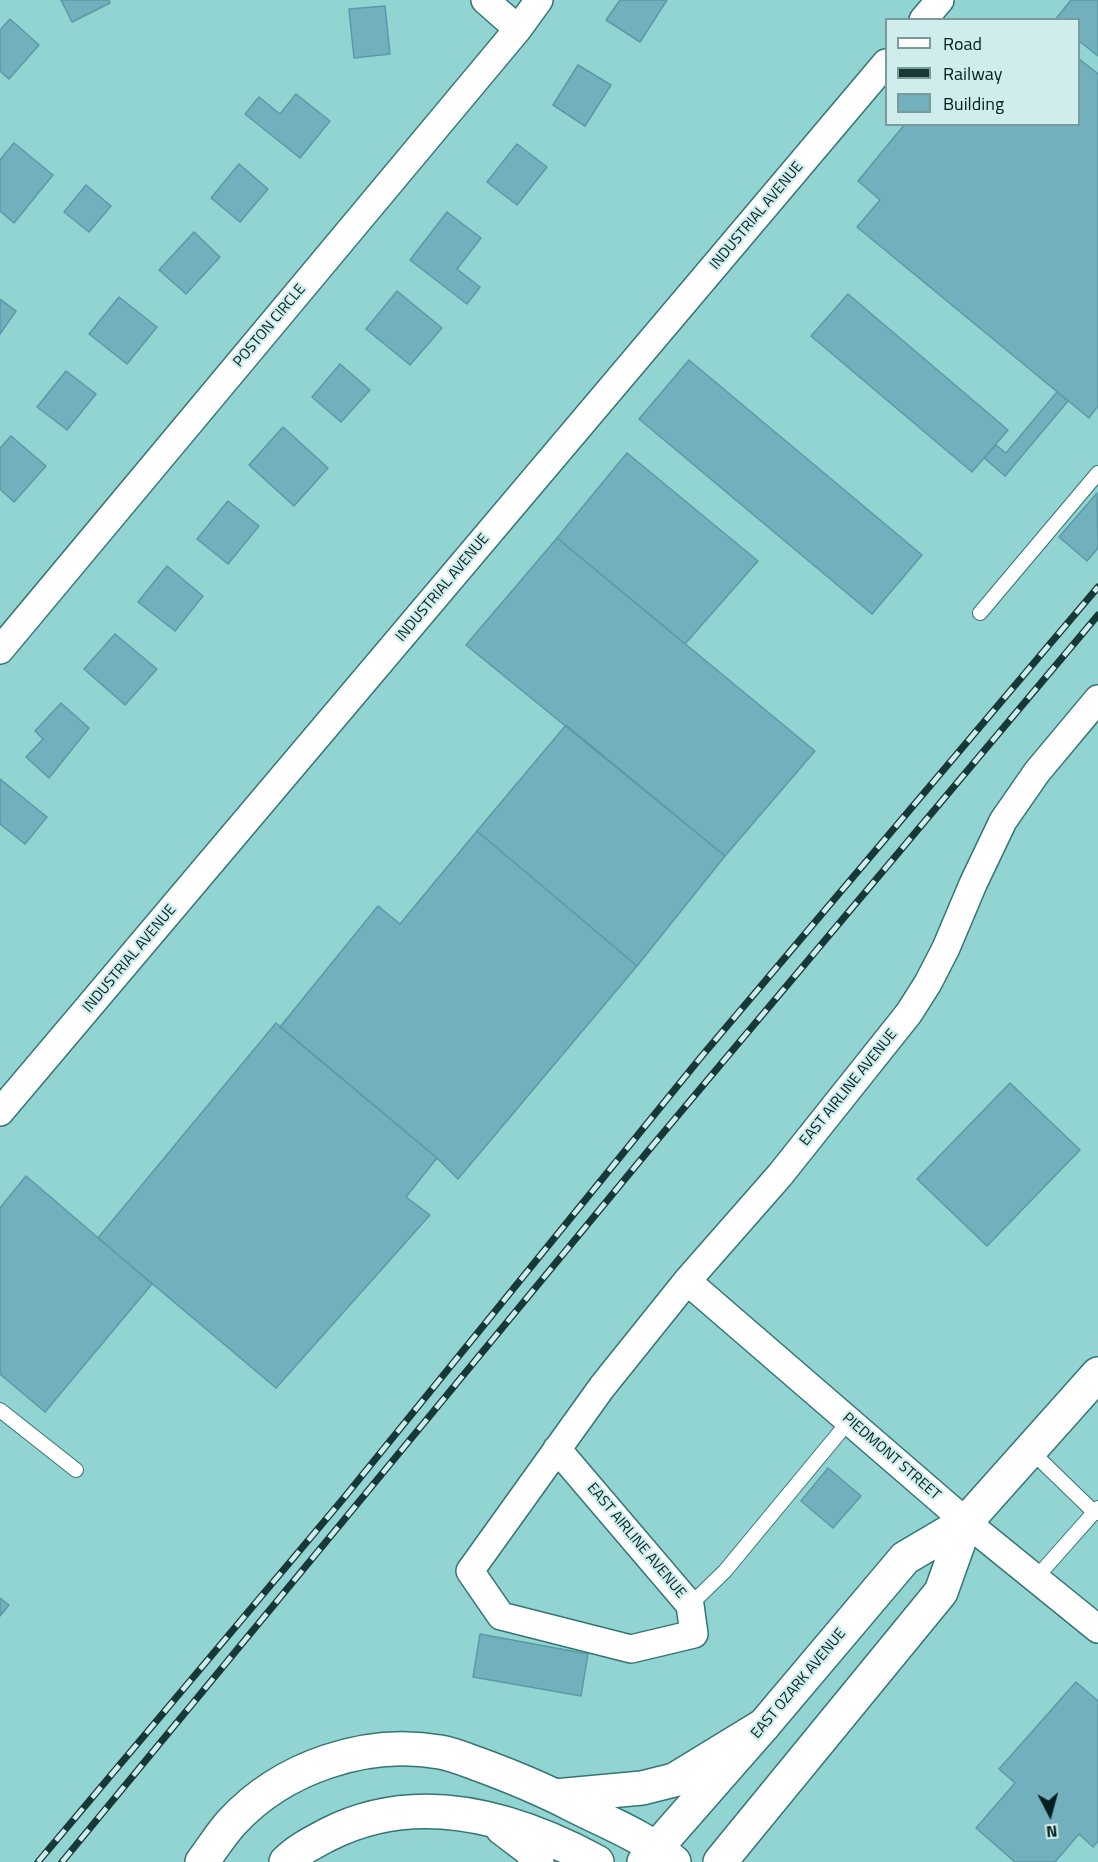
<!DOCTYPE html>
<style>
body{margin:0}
#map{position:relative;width:1098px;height:1862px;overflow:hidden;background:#92d4d1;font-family:"Titillium Web",sans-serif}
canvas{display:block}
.legend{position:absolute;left:885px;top:18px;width:195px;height:108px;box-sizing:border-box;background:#ceedec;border:2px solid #7d9a9a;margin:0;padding:8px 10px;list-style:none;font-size:18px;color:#031e1e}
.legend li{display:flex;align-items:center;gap:12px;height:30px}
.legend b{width:30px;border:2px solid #7d9a9a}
.north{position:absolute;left:1020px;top:1784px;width:60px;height:60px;-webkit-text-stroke:4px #ceedec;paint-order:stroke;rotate:174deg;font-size:16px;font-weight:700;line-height:24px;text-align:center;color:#031e1e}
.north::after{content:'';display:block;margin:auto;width:21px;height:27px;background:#031e1e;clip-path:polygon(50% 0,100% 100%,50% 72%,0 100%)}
</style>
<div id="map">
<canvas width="1098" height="1862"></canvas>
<ul class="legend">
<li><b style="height:8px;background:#fff"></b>Road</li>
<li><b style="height:8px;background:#183838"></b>Railway</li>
<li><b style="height:16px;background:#72b0bd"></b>Building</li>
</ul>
<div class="north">N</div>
</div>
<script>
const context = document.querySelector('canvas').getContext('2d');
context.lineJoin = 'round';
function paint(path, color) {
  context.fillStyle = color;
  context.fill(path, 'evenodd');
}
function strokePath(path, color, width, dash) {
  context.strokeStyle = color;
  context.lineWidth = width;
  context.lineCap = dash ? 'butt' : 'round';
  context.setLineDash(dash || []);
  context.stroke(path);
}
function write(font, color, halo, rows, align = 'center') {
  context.font = font + ' "Titillium Web",sans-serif';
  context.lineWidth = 4.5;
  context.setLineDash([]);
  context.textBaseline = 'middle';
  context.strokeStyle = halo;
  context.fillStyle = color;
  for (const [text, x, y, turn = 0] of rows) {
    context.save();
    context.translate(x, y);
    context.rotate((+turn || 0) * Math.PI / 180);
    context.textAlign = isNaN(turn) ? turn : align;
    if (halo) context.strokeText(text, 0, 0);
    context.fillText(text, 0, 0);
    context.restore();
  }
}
const building = new Path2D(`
 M61,0H109L110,3L72,22Z
 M620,0H667L640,42L606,20Z
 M1071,0H1098V56L1078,40V20H1055Z
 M385,6L390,54L354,58L349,9Z
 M10,19L39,45L9,79L0,71V30Z
 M1078,58L1098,74V406L1089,418L857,227L880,200L858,181L905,124H1078Z
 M578,65L611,85L585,126L553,105Z
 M296,94L330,121L300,158L245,114L259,97L280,114Z
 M14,143L53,175L14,223L0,211V160Z
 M517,144L547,167L517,205L487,182Z
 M239,164L268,189L240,222L211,198Z
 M86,185L111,206L89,232L64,212Z
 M447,212L481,238L457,269L480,287L467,304L410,260Z
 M194,232L220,257L186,294L159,270Z
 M397,291L442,328L410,365L366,329Z
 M848,294L1008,430L972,472L811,336Z
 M119,297L157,327L127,364L89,334Z
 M0,299L16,311L0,334Z
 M689,360L922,555L872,614L639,419Z
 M340,364L370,390L341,422L312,397Z
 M66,371L96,394L67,430L37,407Z
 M1057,392L1068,401L1005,476L984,458L996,445L1006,453Z
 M283,427L328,468L294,506L249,465Z
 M11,436L46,466L14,502L0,489V448Z
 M627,453L758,561L685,644L557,538Z
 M1097,493L1098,548L1087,561L1059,537Z
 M228,501L259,526L228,564L197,539Z
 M557,538L815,751L725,856L466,645Z
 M167,566L203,596L175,631L138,602Z
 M115,634L157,669L125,705L84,669Z
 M61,703L89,728L49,778L26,757L43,739L35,731Z
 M566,725L725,856L637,966L477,831Z
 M0,779L47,817L25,844L0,824Z
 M477,831L637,966L458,1179L437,1158L280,1027L378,906L400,924Z
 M276,1023L437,1158L406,1197L430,1215L276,1388L98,1238Z
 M1010,1083L1080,1150L987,1246L917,1179Z
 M26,1176L152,1284L45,1412L0,1374V1208Z
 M828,1468L861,1496L833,1528L801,1501Z
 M0,1598L9,1605L0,1616Z
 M480,1634L588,1654L581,1696L473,1677Z
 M1076,1682L1098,1701V1841L1093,1847L1079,1834L1055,1862H1015L976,1828L1015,1783L999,1769Z`);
paint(building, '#72b0bd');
strokePath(building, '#5b99a6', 1.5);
const service = new Path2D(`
 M980,613L1098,473
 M0,1410L76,1470
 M1030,1450L1094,1512L1098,1513
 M1036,1578L1098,1508
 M690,1605L725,1571L849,1421`);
const minor = new Path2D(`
 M485,0L518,29
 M923,20L940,0
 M0,650L518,29L539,0
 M0,1112L886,63
 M687,1281L966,1522L1098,1629
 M557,1449L690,1605L694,1634L631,1649L501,1616L470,1571L602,1387L687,1281L780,1175L909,1013L928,983L946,948L973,884L1003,821L1037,772L1098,699`);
const secondary = new Path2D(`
 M644,1862L764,1725L905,1558L966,1522L1098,1374
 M720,1862L941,1592L966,1522`);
const motorway = new Path2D(`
 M555,1796L642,1788L674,1780L764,1725
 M502,1828L531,1850L537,1862
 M202,1862C212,1849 221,1834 232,1822C283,1767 366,1739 440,1752C452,1754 464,1759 475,1763C508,1775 540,1788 571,1804C606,1822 644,1836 674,1862
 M286,1862C298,1850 312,1843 327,1835C416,1789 514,1817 597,1862`);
strokePath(service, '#347573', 16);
strokePath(minor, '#347573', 30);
strokePath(secondary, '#347573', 36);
strokePath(motorway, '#347573', 36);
strokePath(service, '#fff', 14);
strokePath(minor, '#fff', 27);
strokePath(secondary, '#fff', 33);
strokePath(motorway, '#fff', 33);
const rail = new Path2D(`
 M38,1862L343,1499L701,1057L1098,587
 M62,1862L653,1145L1098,615`);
strokePath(rail, '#183838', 7);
strokePath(rail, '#ceedec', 4.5, [14]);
write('15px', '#031e1e', '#ceedec', [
 ["INDUSTRIAL AVENUE",757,216,-50],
 ["POSTON CIRCLE",270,326,-50],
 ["INDUSTRIAL AVENUE",443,588,-50],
 ["INDUSTRIAL AVENUE",130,959,-50],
 ["EAST AIRLINE AVENUE",849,1088,-51],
 ["PIEDMONT STREET",891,1457,41],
 ["EAST AIRLINE AVENUE",636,1541,50],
 ["EAST OZARK AVENUE",799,1684,-50]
]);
</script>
